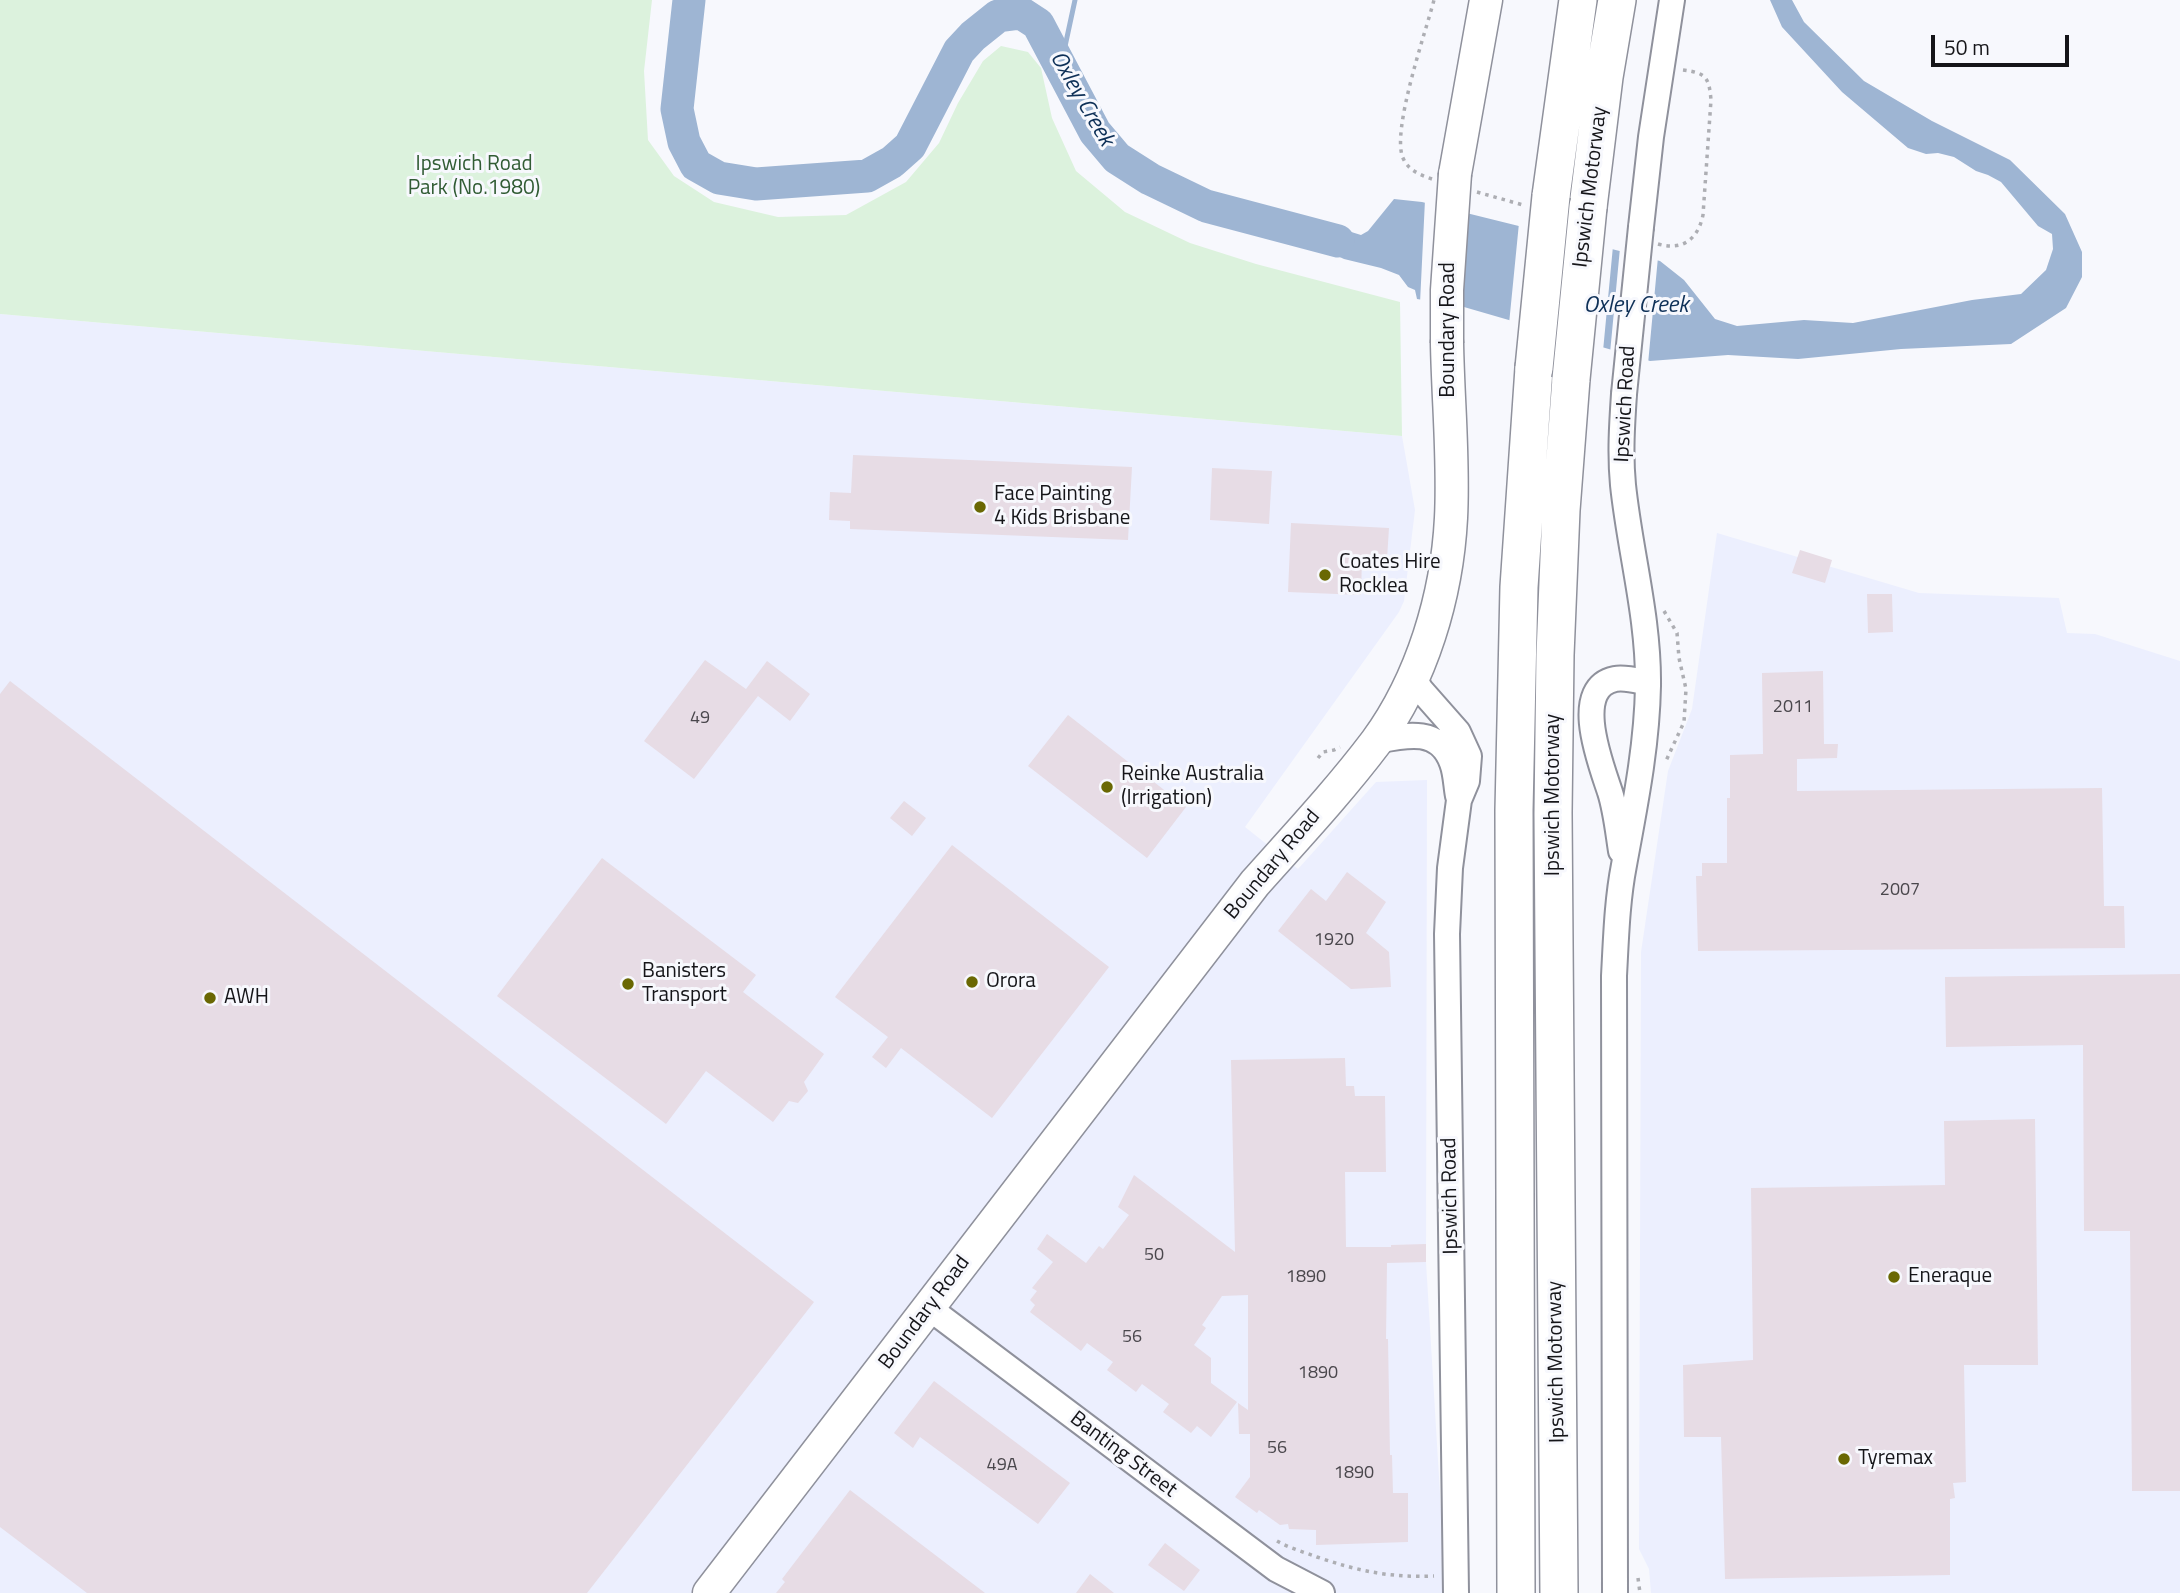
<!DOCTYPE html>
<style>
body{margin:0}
#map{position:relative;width:2180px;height:1593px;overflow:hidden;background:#f7f8fd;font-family:"Titillium Web",sans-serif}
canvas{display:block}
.scale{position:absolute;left:1931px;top:35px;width:138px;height:32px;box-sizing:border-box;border:4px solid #151519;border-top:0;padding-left:9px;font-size:21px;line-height:24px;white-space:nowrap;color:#151519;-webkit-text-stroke:5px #f7f8fd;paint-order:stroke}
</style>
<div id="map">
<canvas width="2180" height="1593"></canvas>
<div class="scale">50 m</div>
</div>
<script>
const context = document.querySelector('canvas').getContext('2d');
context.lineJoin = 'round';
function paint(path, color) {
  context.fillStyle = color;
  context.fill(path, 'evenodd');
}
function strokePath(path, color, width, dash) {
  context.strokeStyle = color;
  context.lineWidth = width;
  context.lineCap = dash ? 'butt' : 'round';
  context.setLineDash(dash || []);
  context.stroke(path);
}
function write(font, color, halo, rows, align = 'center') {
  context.font = font + ' "Titillium Web",sans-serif';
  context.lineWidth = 6;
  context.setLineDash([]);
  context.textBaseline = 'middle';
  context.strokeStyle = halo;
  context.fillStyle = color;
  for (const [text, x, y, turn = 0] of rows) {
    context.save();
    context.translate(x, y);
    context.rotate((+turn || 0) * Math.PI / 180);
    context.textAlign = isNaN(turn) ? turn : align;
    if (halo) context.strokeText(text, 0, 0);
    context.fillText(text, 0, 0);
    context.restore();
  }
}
paint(new Path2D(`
 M0,314L1402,436L1415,510L1404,601L1399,612L1245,827L1298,869L1376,782L1427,780L1426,1262L1446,1593H0Z
 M1717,533L1919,593L2059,598L2067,633L2095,634L2180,661V1593H1651L1649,1569L1639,1549L1641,952L1668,771L1692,709Z`), '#eceffe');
paint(new Path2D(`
 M0,0H652L644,71L648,140L674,176L714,202L778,217L846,215L906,182L939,143L958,103L983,61L1001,46L1028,52L1041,68L1052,118L1076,171L1125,212L1190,243L1256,264L1400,302L1402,436L0,314Z`), '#dcf2dd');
paint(new Path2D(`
 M1770,0H1792L1804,22L1864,81L1932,121L2010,160L2065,214L2082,252V277L2066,308L2011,344L1901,349L1798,359L1728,355L1650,361L1464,307L1417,299L1415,290L1408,287L1399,275L1381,268L1344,259L1329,252L1291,240L1296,215L1361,235L1368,231L1394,199L1422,202L1660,261L1684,280L1715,319L1737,326L1804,320L1853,323L1972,300L2021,294L2046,270L2053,249L2052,234L2038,226L2001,182L1988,175L1976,171L1954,157L1938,153L1926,154L1908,148L1842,92L1782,27Z`), '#9eb5d3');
paint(new Path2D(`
 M1425,200L1467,210L1461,311L1420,303Z
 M1519,223L1613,246L1603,351L1509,324Z
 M1620,248L1658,257L1648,364L1610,353Z`), '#f7f8fd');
strokePath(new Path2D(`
 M1061,65L1075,0`), '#9eb5d3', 5);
strokePath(new Path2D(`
 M689,0L677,109L684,142L696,165L719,178L756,184L867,176L892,162L910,146L959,51L973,36L998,16L1021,13L1038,24L1095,132L1117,158L1150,179L1206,206L1338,241`), '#9eb5d3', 33);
paint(new Path2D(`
 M853,455L1132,467L1128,540L850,529V521L829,520L830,492L851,493Z
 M1212,468L1272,471L1269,524L1210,520Z
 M1291,523L1389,528L1387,559L1362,558L1361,595L1288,592Z
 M1800,550L1832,560L1825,583L1792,573Z
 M1867,594H1892L1893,632L1868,633Z
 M705,660L746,689L767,661L810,694L790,721L758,696L694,779L644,741Z
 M1823,671L1824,744H1838L1837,758L1797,759V791L2102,788L2104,906H2124L2125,948L1698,951L1696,876H1702V863H1727V798H1730V755L1763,754L1762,673Z
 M10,681L814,1302L587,1593H87L0,1527V694Z
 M1068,715L1186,807L1147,858L1028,766Z
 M904,801L926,818L912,836L890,818Z
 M952,845L1109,967L992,1118L901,1048L886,1068L872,1057L888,1037L835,997Z
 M602,858L756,975L743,992L824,1054L804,1082L808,1091L798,1103L789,1101L773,1122L706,1071L666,1124L497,996Z
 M1347,872L1386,902L1366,933L1389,952L1391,987L1351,989L1278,931L1311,889L1326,901Z
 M2180,974V1491H2132L2130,1231H2084L2083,1045L1946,1047L1945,977Z
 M1345,1058L1346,1086H1354L1355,1096H1385L1386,1172H1345L1346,1247H1391V1245L1426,1244V1262L1387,1263L1386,1339H1388L1390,1455H1392L1393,1493H1408V1542L1316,1545V1530L1289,1529L1288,1524L1280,1525L1259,1510L1257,1513L1235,1497L1250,1477V1434H1239L1238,1403L1248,1410V1295L1222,1296L1202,1325L1206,1328L1194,1345L1211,1358V1383L1237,1402L1211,1437L1197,1426L1191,1433L1163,1412L1169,1404L1142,1384L1136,1392L1107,1370L1113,1362L1087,1343L1081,1351L1030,1312L1035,1305L1030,1300L1037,1291L1032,1288L1053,1262L1037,1249L1047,1234L1086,1263L1099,1246L1103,1249L1129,1215L1118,1207L1134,1175L1235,1252L1231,1060Z
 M2035,1119L2038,1365H1964L1966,1482L1953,1483L1955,1498L1950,1499V1575L1725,1579L1721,1437H1684L1683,1365L1753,1360L1751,1188L1945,1185L1944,1121Z
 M934,1381L1070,1483L1038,1524L920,1437L913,1448L894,1433Z
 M850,1490L985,1593H776L785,1582L782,1579Z
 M1165,1543L1200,1570L1184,1591L1148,1565Z
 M1090,1574L1114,1593H1076Z`), '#e7dce5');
const minor = new Path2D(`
 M1641,227L1651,137L1672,0
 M1413,677L1421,690L1458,732L1469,756L1467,781L1459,800L1450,868L1447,934L1456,1593
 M1376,741C1406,735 1439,727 1452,763C1456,773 1456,786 1458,796
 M1621,851C1618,832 1616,811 1610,792C1602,767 1570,688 1615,679C1626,677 1638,681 1648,683
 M929,1308L1276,1569L1322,1593
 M1615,1593L1614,976C1616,939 1617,901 1624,865C1635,805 1647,746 1648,686C1649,618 1630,552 1623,485C1620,454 1622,424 1624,394`);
const major = new Path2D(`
 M1455,174L1486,0
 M709,1593L1255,883C1296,837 1339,791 1376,742C1422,679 1447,596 1451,518C1454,460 1448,401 1447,343`);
const highway = new Path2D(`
 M1551,196L1578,0
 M1588,207L1604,77L1617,0
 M1516,1593L1514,810L1519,587L1534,368
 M1559,1593L1553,813L1555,655L1561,510L1571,379`);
strokePath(minor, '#8f919c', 28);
strokePath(major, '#8f919c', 35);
strokePath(highway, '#8f919c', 40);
strokePath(new Path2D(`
 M1432,179C1420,175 1408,170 1403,158C1391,131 1426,31 1434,0
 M1477,192L1523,205
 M1658,244C1683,251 1698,239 1703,215L1711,100C1709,77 1706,73 1683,70
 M1664,611L1677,633L1679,658L1686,689L1684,722L1665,763
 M1318,758L1323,752L1334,750L1340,747
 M1277,1541C1289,1548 1304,1552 1317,1557C1358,1571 1391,1578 1434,1576
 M1638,1578L1640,1593`), '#adaeb3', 3.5, [3.5, 5]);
strokePath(minor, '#fff', 24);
strokePath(major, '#fff', 32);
strokePath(highway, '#fff', 37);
const minorBridge = new Path2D(`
 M1624,394L1641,227`);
const majorBridge = new Path2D(`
 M1447,343V290L1455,174`);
const highwayBridge = new Path2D(`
 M1534,368L1551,196
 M1571,379L1588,207`);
strokePath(minorBridge, '#8f919c', 28, []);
strokePath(majorBridge, '#8f919c', 35, []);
strokePath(highwayBridge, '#8f919c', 40, []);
strokePath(minorBridge, '#fff', 24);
strokePath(majorBridge, '#fff', 32);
strokePath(highwayBridge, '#fff', 37);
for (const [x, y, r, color] of [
 [980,507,7,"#6a6803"],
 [1325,575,7,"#6a6803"],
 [1107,787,7,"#6a6803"],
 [972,982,7,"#6a6803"],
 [628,984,7,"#6a6803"],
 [210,998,7,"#6a6803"],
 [1894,1277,7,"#6a6803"],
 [1844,1459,7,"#6a6803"]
]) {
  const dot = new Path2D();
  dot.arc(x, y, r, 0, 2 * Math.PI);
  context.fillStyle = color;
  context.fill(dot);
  strokePath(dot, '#f7f8fd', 2.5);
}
write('18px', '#4a474c', null, [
 ["2011",1793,708],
 ["49",700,719],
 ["2007",1900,891],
 ["1920",1334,941],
 ["50",1154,1256],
 ["1890",1306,1278],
 ["56",1132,1338],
 ["1890",1318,1374],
 ["56",1277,1449],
 ["49A",1002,1466],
 ["1890",1354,1474]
]);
write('21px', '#315c34', '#f7f8fd', [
 ["Ipswich Road",474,165],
 ["Park (No.1980)",474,189]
]);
write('21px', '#151519', '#f7f8fd', [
 ["Ipswich Motorway",1591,187,-83],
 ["Boundary Road",1449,330,-90],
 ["Ipswich Road",1626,404,-87],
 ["Ipswich Motorway",1554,795,-90],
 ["Boundary Road",1273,865,-50],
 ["Ipswich Road",1451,1196,-91],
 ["Boundary Road",925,1313,-53],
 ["Ipswich Motorway",1557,1362,-91],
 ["Banting Street",1123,1455,37]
]);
write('21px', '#151519', '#f7f8fd', [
 ["Face Painting",994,495],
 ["4 Kids Brisbane",994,519],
 ["Coates Hire",1339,563],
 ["Rocklea",1339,587],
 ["Reinke Australia",1121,775],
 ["(Irrigation)",1121,799],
 ["Banisters",642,972],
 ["Transport",642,996],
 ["Orora",986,982],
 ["AWH",224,998],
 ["Eneraque",1908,1277],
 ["Tyremax",1858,1459]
], 'left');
write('italic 23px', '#0e3057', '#f7f8fd', [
 ["Oxley Creek",1081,99,60],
 ["Oxley Creek",1636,306]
]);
</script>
